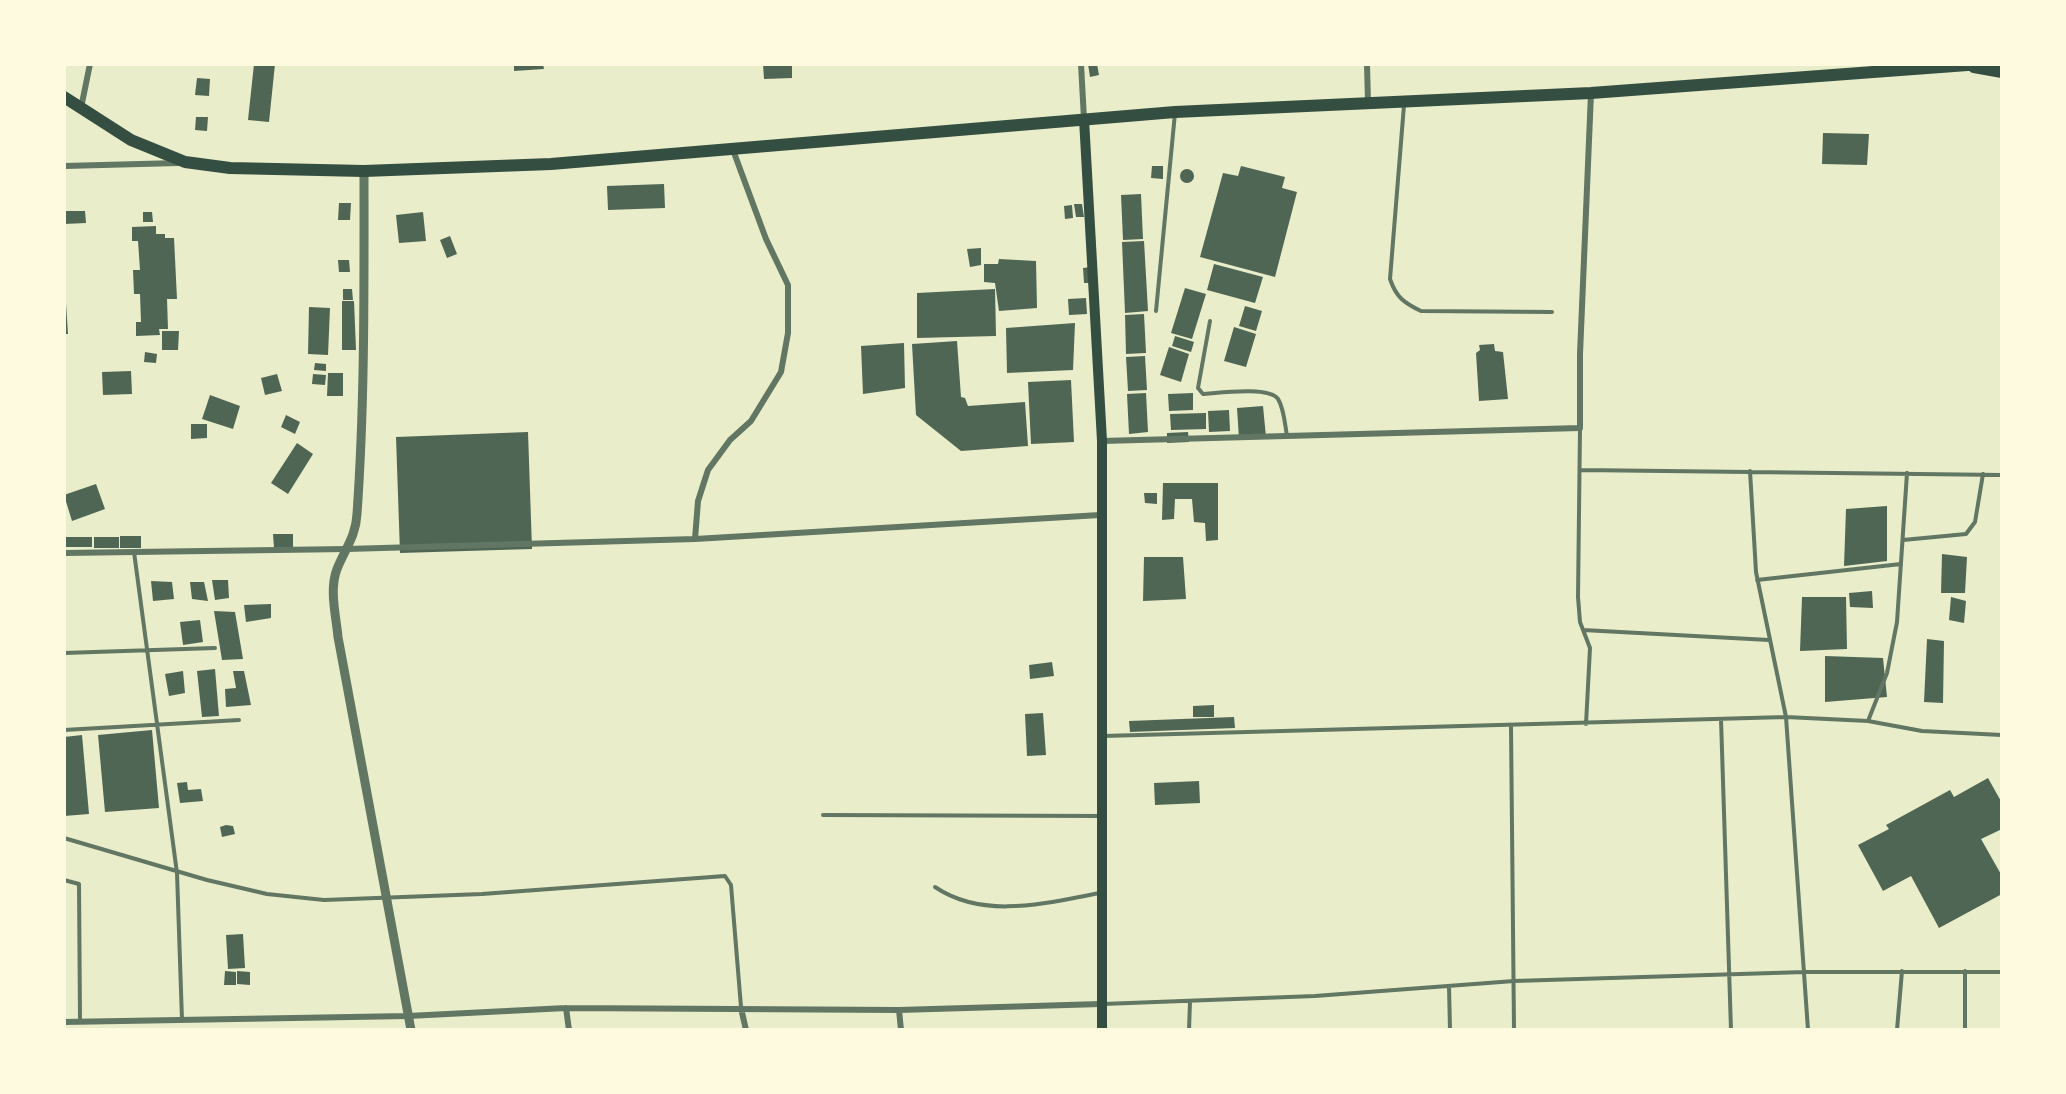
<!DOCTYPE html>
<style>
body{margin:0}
#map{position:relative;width:2066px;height:1094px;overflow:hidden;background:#e9edc9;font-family:Rubik,sans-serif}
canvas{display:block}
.frame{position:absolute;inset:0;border:66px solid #fefae0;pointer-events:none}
</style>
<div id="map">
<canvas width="2066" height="1094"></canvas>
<div class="frame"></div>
</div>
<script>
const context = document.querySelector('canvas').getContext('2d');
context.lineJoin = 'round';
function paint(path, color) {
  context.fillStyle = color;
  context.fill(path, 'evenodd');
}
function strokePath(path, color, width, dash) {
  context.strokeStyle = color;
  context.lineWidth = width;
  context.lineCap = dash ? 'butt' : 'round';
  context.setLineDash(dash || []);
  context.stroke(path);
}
paint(new Path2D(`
 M254,64H275L269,122L248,120Z
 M514,64H543L544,69L514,71Z
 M763,64H792V78L764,79Z
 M1088,64H1097L1099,75L1090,77Z
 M197,78L210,79L209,96L195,95Z
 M196,117H208L207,131L195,130Z
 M1823,133L1869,134L1867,165L1822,164Z
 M1152,166H1163V179L1151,178Z
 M1241,166L1285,177L1282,188L1297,192L1275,277L1200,257L1223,173L1238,176Z
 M1180 176a7 7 0 1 1 14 0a7 7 0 1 1-14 0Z
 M664,184L665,208L608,210L607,186Z
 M1141,194L1143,239L1123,240L1121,195Z
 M339,203H351L350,220H338Z
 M1074,204H1082L1084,217H1076Z
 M1072,205L1073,218L1065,219L1064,206Z
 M64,211H85L86,223L64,224Z
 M143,212H152L153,222H143Z
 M423,212L426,241L399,243L396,215Z
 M156,226V234H165V238H174L177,299H167L168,329H159L160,335L136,336V322H141L140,294H134L133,270H140L138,241H132V227Z
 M450,236L457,254L447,258L440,240Z
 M1144,241L1148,311L1125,313L1122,242Z
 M981,248V265L970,267L967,249Z
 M999,259L1036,261L1037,308L999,311L995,283L984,282V264H998Z
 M338,260H349L350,272H339Z
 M1214,264L1263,277L1255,303L1207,290Z
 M1091,267V283H1084L1083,268Z
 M1185,288L1206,294L1192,339L1171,333Z
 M343,289H352L353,300H343Z
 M995,289L996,336L917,338V293Z
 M1086,298L1087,314L1069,315L1068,299Z
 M342,301H354L356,350H342Z
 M64,303H66L68,334H64Z
 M1245,306L1262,311L1256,331L1239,326Z
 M309,307L330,308L328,355L308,354Z
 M1144,314L1146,353L1126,354L1125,315Z
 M1075,323L1073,370L1007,373L1006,328Z
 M1234,327L1256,334L1246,367L1224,361Z
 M162,331H179L178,350H162Z
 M1175,336L1194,342L1191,352L1172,346Z
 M957,341L961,397L965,398L968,406L1025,402L1028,446L961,451L916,415L912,344Z
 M904,343L905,388L863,394L861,346Z
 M1494,344L1495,351L1503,352L1508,399L1479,401L1476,353L1480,350L1479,345Z
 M1169,347L1189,354L1181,382L1160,375Z
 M145,352L157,354L156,363L144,362Z
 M1145,356L1147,390L1128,391L1126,357Z
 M315,363L326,364V371L314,370Z
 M131,371L132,394L103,395L102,372Z
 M328,373H343V396H327Z
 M277,374L282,391L265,395L261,378Z
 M313,374L326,375L325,385L312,384Z
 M1071,380L1074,442L1031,444L1028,382Z
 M1146,393L1148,432L1129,434L1127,394Z
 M1193,393V410L1169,411L1168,394Z
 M210,395L240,406L233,429L202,419Z
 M1263,406L1266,437L1239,439L1237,408Z
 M1229,410L1230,431L1209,432L1208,411Z
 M1206,413V429L1171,430L1170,414Z
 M286,415L300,422L295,434L281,427Z
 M191,424H207V438L191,439Z
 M528,432L532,549L400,553L396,437Z
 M1188,432L1189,442L1167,443V433Z
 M297,443L313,454L288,494L271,483Z
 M1163,483H1218V540L1206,541L1205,523L1194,522L1192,499H1175L1174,519L1162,520Z
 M96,484L105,509L72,521L64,495Z
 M1144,493H1157V504L1145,503Z
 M1887,506V561L1844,566L1846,509Z
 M273,534H293V548H274Z
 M120,536H141V548H120Z
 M64,537H92V547H64Z
 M94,537H119V548H94Z
 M1942,554L1967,557L1965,593H1941Z
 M1144,557H1183L1186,599L1143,601Z
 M212,580H228L229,598L215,600Z
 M151,581L172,582L174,599L153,601Z
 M190,582H204L208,601L192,599Z
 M1872,591L1873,608L1850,607L1849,593Z
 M1802,597H1846L1847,649L1800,651Z
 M1951,597L1966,601L1964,623L1949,620Z
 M271,604V618L246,622L244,605Z
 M214,611L235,612L243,659L222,660Z
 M200,620L203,642L183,645L180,622Z
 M1927,639L1944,641L1943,703L1924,702Z
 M1825,656L1883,658L1887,697L1825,702Z
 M1052,662L1054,676L1030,679L1029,665Z
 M215,669L219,716L202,717L197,671Z
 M183,671L185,693L169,696L165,674Z
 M233,671H244L251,705L226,707L225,689L236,688Z
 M1214,705V717H1193V706Z
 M1043,713L1046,755L1027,756L1025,714Z
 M1234,717L1235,728L1130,732L1129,721Z
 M152,730L159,808L105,812L98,735Z
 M82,735L89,814L64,816V737Z
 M1988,778L2002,803V829L1981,839L2002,876V894L1939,928L1911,876L1883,891L1858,845L1889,829L1886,825L1950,790L1954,797Z
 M1199,781L1200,803L1155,805L1154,783Z
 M187,782L188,790L201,789L203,801L180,803L177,783Z
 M226,825L233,826L235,834L222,837L220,827Z
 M243,934L245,968L228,969L226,935Z
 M225,971L236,972V985H224Z
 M237,971L250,972V985L237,984Z`), '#4f6655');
strokePath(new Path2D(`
 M1404,105L1390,279C1396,297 1404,303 1421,311L1552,312
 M1156,311L1175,113
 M1210,321L1198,388L1203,394C1219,393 1269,386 1278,399C1284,408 1285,425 1287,436
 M1580,428L1578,597L1580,622L1590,648L1586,724
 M1580,470L2002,475
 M1750,471L1756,572L1786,717L1808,1030
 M1903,540L1966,534L1975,522L1983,474
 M134,552L177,873L182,1020
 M1757,580L1901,564
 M1583,630L1769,640
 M64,653L215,648
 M1721,719L1731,1030
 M1868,721L1887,673L1897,622L1907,473
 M1511,726L1514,1030
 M64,730L239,720
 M1103,736L1786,717L1868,721L1922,731L2002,735
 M823,815L1101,816
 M64,838L207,880L267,894L324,900L482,894L725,876L731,885L741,1007
 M64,880L79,884L80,1021
 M935,887C984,920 1046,903 1100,893
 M1965,971V1030
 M1449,986L1450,1030
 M1103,1004L1315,996L1514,981L1805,972H2002
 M1189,1030L1190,1002
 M1897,1030L1902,971`), '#617663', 4);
strokePath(new Path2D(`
 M1081,64L1084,119
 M1367,64L1368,103
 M81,108L90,64
 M64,166L179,163
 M1102,441L1580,428V354L1591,93
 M695,539L698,501L708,470L730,440L751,421L781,372L788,333V285L766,239L733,150
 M64,553L347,549L695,539L1100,515
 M566,1008L569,1030
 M741,1008L746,1030
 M899,1010L901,1030
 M64,1022L408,1016L566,1008L899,1010L1101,1004`), '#617663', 6);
strokePath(new Path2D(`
 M364,171C364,286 365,400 357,514C356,536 345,549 337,569C329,590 336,615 338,637L411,1030`), '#617663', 9);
strokePath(new Path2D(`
 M1084,119L1102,441V1030`), '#344e41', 10);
strokePath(new Path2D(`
 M1974,67L2002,72
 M64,97L131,140L185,162L230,168L364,171L551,164L1175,112L1591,93L1981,64`), '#344e41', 12);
</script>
